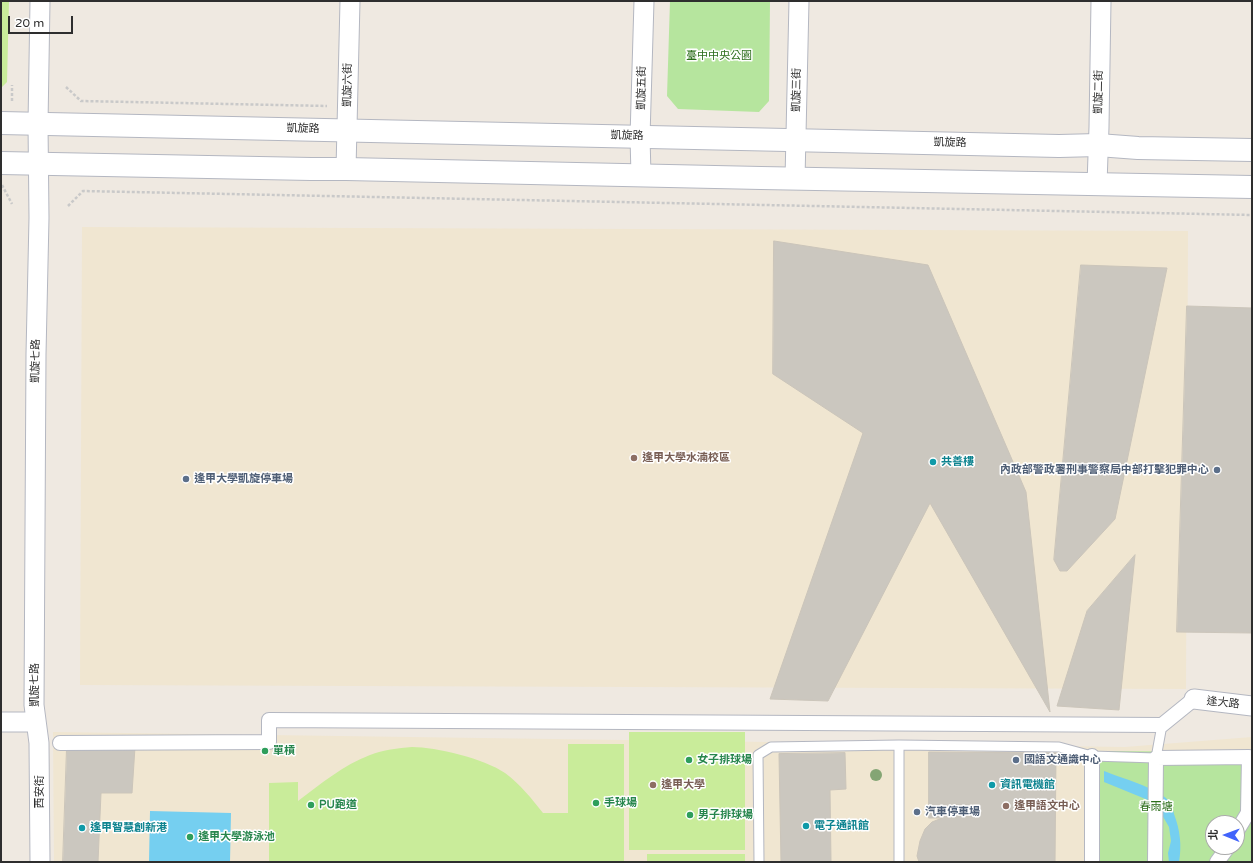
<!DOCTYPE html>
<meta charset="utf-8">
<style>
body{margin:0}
#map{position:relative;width:1253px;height:863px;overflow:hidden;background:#efe9e1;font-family:"Varela Round","Noto Sans TC",sans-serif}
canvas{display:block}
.frame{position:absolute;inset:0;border:2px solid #2e2e2e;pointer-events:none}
.north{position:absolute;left:1205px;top:815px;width:40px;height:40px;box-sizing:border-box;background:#fff;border:1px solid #ababab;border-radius:50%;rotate:271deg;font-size:11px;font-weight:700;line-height:16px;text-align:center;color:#2e2e2e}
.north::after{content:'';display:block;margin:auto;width:14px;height:18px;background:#4264fb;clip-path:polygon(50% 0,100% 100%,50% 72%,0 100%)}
.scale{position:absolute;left:8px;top:16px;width:65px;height:18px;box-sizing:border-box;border:2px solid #2e2e2e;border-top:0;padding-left:5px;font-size:12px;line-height:14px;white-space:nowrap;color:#2e2e2e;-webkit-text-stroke:3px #fff;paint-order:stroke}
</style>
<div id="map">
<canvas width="1253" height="863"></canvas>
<div class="frame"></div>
<div class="north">北</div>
<div class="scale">20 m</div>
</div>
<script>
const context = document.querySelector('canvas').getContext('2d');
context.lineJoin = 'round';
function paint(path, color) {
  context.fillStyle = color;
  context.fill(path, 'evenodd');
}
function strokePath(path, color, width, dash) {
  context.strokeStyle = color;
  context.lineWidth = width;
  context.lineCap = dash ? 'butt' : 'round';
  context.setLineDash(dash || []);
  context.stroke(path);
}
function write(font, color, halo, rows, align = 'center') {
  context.font = font + ' "Varela Round","Noto Sans TC",sans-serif';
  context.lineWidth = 3;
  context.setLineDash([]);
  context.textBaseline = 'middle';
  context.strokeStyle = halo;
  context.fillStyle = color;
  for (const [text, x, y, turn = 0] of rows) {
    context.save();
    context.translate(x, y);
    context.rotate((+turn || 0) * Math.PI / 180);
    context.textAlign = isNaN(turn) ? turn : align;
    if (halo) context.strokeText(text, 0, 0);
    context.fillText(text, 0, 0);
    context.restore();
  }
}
paint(new Path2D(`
 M82,227L1188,231L1186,689L80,685Z
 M53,732L1125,747L1252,737V862H54ZM1213,823H1237V847H1213Z`), '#f0e6d1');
paint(new Path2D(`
 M670,1H770L769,101L759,112L678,109L667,96Z
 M1100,751L1252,752V862H1099ZM1213,823H1237V847H1213Z`), '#b6e59e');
paint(new Path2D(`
 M1,1H9L7,82L1,88Z
 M629,732H745V850H629Z
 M568,744H624V862H269V783L298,782V801C321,784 343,765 370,755C383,750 398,748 412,747C436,747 485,759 505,773C520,784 532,799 543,813H568Z
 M647,854H745V862H647Z`), '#c9ec9a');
paint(new Path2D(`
 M1104,771C1121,778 1155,787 1168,800C1171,803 1173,810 1174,814C1180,830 1182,845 1179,862H1169L1168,853L1171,841L1169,827L1158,808L1148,800L1104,782Z
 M150,811L231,813L230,862H149Z`), '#75cff0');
const building = new Path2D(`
 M774,241L928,265L1026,492L1050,712L930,503L828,701L770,699L863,433L773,374Z
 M1081,265L1167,268L1115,519L1067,571H1060L1054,560Z
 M1187,306L1252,308V633L1177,632Z
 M1135,555L1119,710L1057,706L1087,611Z
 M67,747H135L132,793H101L98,862H63Z
 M929,752L1056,753L1055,862H919L917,856L920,841L925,829L932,822L942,818H929Z
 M845,753L846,789L830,790L831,862H781L779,754Z`);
paint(building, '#cbc7bf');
strokePath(building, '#cbc5ba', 1);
const service = new Path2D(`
 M899,745V862
 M759,862L758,755L771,747L899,745L1059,747L1092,756L1156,758L1162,725`);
const pedestrian = new Path2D(`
 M60,743L269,742V720L1162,725L1194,699
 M1092,756V862
 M1237,831L1252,806
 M1155,862L1156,758L1249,757L1248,812
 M1217,862L1228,847`);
const minor = new Path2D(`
 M40,1L38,124L39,218L36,354L34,705L39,743L40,862
 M346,169L350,1
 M641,175L640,137L644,1
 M795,179L799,1
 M1097,184L1099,127L1101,1
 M1194,699L1252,706
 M1,722H36`);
const tertiary = new Path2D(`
 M1,123L833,141L1059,146L1098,145L1138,148L1252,150
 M1,163L311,169H346L761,178L1252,187`);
strokePath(service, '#b4b7c1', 11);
strokePath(pedestrian, '#b4b7c1', 16);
strokePath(minor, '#b4b7c1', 21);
strokePath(tertiary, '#b4b7c1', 24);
strokePath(new Path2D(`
 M66,87L81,101L327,106
 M12,101V85
 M2,185L12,204
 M68,206L83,191L1252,215`), '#c9c9c9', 2.5, [3, 2]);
strokePath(service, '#fff', 9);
strokePath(pedestrian, '#fff', 14);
strokePath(minor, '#fff', 19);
strokePath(tertiary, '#fff', 22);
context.fillStyle = '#84a574';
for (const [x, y] of [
 [876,775]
]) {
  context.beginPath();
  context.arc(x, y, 6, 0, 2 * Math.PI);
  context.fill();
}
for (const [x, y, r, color] of [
 [634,458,4,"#8d6e63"],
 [933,462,4,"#0f9aa8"],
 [1217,470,4,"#5c6f8a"],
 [186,479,4,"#5c6f8a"],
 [265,751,4,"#2e9e5b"],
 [689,760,4,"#2e9e5b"],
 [1016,760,4,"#5c6f8a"],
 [653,785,4,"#8d6e63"],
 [992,785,4,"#0f9aa8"],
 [596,803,4,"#2e9e5b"],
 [311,805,4,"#2e9e5b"],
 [1006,806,4,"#8d6e63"],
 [917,812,4,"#5c6f8a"],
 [690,815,4,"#2e9e5b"],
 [806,826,4,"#0f9aa8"],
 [82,828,4,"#0f9aa8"],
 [190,837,4,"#2e9e5b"]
]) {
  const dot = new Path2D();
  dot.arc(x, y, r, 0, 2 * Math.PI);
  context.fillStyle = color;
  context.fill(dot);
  strokePath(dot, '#fff', 1.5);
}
write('11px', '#2c6e1b', '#fff', [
 ["臺中中央公園",719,56],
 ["春雨塘",1156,807]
]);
write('11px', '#2e2e2e', '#fff', [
 ["凱旋六街",348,85,-89],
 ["凱旋五街",642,88,-89],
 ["凱旋三街",797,90,-89],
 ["凱旋二街",1099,92,-89],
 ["凱旋路",303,129,1],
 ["凱旋路",627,136,1],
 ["凱旋路",950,143,1],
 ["凱旋七路",36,361,-89],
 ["凱旋七路",35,685,-90],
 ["逢大路",1223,703,6],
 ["西安街",40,792,-90]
]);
write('bold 11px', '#785e54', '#fff', [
 ["逢甲大學水湳校區",642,458],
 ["逢甲大學",661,785],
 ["逢甲語文中心",1014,806]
], 'left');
write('bold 11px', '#0d838f', '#fff', [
 ["共善樓",941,462],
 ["資訊電機館",1000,785],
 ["電子通訊館",814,826],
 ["逢甲智慧創新港",90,828]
], 'left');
write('bold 11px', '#4e5e75', '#fff', [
 ["內政部警政署刑事警察局中部打擊犯罪中心",1209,470,"right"],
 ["逢甲大學凱旋停車場",194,479],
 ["國語文通識中心",1024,760],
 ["汽車停車場",925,812]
], 'left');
write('bold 11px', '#27864d', '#fff', [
 ["單槓",273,751],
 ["女子排球場",697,760],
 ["手球場",604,803],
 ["PU跑道",319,805],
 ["男子排球場",698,815],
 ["逢甲大學游泳池",198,837]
], 'left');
</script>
